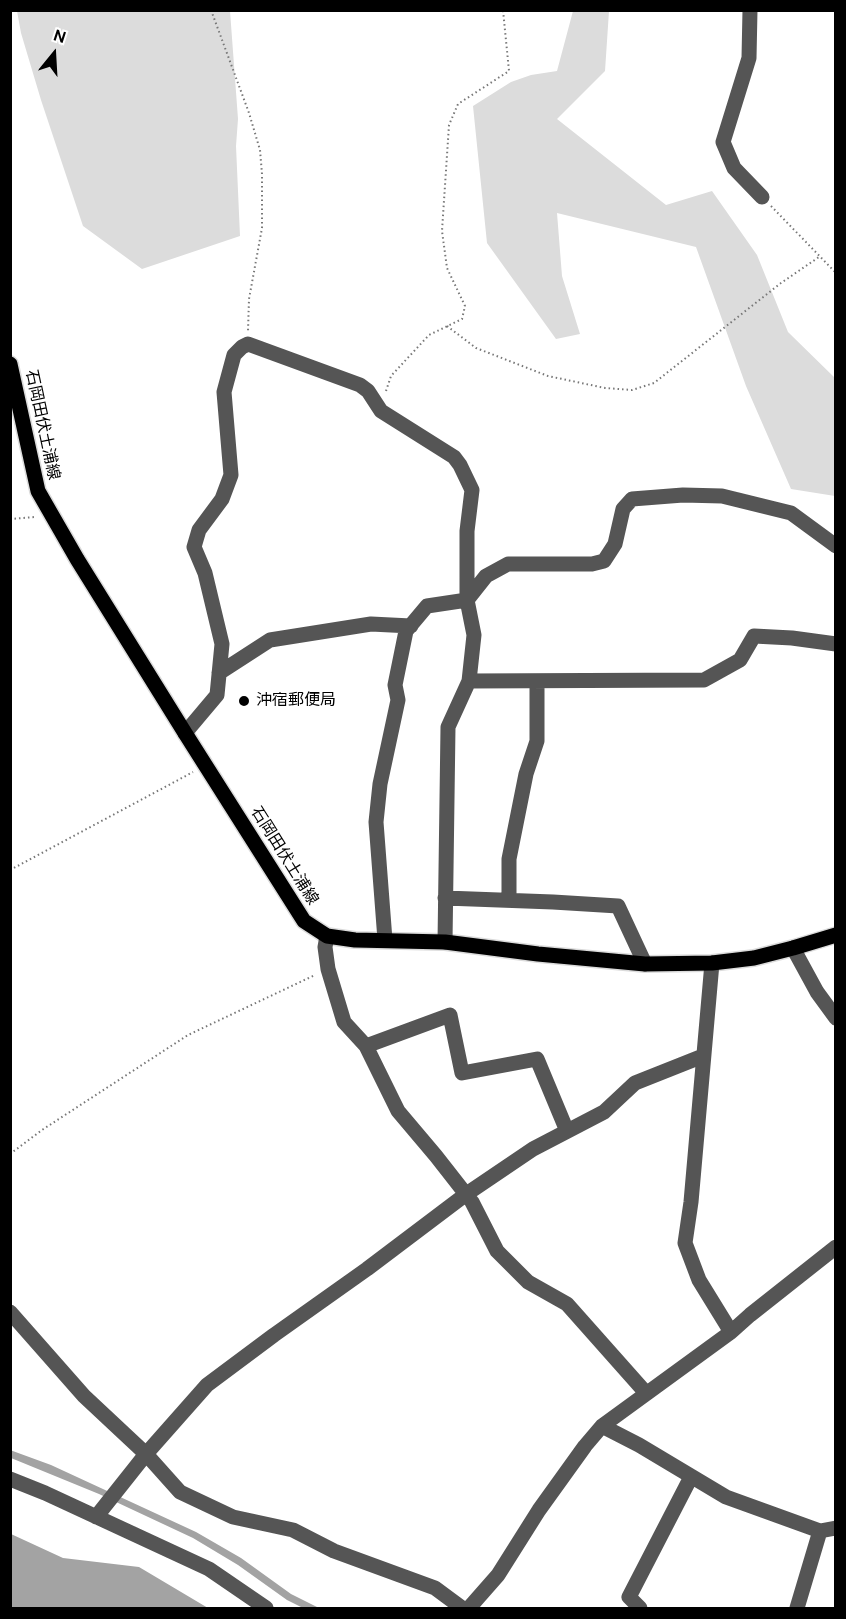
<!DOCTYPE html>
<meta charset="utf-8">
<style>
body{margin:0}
#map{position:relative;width:846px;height:1619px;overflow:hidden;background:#fff;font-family:"DM Sans",sans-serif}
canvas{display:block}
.frame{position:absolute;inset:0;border:12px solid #000;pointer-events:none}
.north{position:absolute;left:24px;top:24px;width:60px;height:60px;-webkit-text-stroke:4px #fff;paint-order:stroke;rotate:18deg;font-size:16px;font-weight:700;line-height:24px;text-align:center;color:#000}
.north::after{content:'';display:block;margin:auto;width:21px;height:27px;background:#000;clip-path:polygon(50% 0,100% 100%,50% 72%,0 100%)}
</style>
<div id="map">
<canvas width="846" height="1619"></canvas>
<div class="frame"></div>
<div class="north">N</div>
</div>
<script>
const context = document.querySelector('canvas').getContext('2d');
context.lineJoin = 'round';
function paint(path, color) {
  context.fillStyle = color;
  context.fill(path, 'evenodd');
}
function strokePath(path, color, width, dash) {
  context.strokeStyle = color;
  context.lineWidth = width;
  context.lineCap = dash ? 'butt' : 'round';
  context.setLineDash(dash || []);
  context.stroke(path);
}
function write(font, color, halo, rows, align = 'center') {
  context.font = font + ' "DM Sans","Noto Sans JP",sans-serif';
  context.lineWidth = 6;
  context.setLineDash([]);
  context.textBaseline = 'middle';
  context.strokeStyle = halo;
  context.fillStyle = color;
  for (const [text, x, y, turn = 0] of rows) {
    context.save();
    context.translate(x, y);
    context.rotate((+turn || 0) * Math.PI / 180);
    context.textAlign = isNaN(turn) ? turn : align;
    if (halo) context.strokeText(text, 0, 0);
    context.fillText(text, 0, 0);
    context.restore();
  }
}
paint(new Path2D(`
 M17,11H230L238,119L236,146L240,236L142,269L83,226L41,100L21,33Z
 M573,11H609L605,71L557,119L666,205L712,191L757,255L788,332L835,378V496L791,489L746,386L696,247L557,213L562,276L580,334L556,339L487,243L473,106L511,82L531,75L557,71Z`), '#dcdcdc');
paint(new Path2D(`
 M10,1450L51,1465L196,1532L241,1558L291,1594L319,1608H303L287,1600L238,1565L193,1538L99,1494L11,1458Z
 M11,1534L63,1558L139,1567L208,1608H11Z`), '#a3a3a3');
const major = new Path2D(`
 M10,364L38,491L77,559L185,733L304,921L327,936L355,940L445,942L538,954L645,964L712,963L754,958L793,948L836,935`);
strokePath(major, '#dbdbdb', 18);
strokePath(new Path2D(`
 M211,10L249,113L260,150L262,174V228L249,299L248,331
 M771,206L836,273
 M447,326L476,348L548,376L605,388L632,390L654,383L781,283L819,257
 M386,391L391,376L429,335L462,319L465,306L447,268L442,231L449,125L458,104L509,71L503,10
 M10,519L35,517
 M10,870L193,772
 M10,1154L42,1130L188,1035L315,975`), '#777', 2, [1.5, 3]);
strokePath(new Path2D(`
 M750,10L749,58L723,142L734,168L762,197
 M219,673L270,640L371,624L411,626
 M469,681L704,680L740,660L754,636L792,638L836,644
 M185,733L217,695L222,644L205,573L194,547L199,530L222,499L231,475L224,392L234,355L242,347L248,344L360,385L368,391L381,411L454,457L460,465L472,490L467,531V600L474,635L469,681L448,727L445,942
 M445,898L553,902L618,906L645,964
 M509,900V859L526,774L537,741V681
 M327,936L325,947L328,969L344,1022L366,1046L398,1111L436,1156L472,1202L497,1251L528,1282L567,1304L646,1393
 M385,940L376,822L380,784L398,700L395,685L406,631L427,606L467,600L486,576L508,564H592L604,561L615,544L623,509L632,499L683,495L722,496L791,513L836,546
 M793,948L817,992L836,1018
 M712,963L691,1202L685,1243L699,1280L731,1332
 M366,1046L450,1015L462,1073L537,1059L567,1131
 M10,1312L84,1396L146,1454L180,1492L233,1517L293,1530L334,1551L435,1588L462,1608
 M602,1426L639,1445L726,1497L820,1531L836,1528
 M10,1479L45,1493L209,1569L266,1608
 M96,1517L146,1454L207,1385L274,1335L367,1269L465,1195L533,1149L604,1112L635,1083L703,1056
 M469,1608L498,1575L539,1510L585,1446L602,1426L731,1332L750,1315L836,1247
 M640,1608L629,1597L691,1477
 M797,1608L820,1531`), '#555', 15);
strokePath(major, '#000', 15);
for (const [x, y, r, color] of [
 [244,701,6,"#000"]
]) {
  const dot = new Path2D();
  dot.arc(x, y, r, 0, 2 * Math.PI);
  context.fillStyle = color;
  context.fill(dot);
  strokePath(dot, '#fff', 2);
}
write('16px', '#000', '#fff', [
 ["石岡田伏土浦線",42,425,78],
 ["石岡田伏土浦線",284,856,58]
]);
write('16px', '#000', '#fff', [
 ["沖宿郵便局",256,701]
], 'left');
</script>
